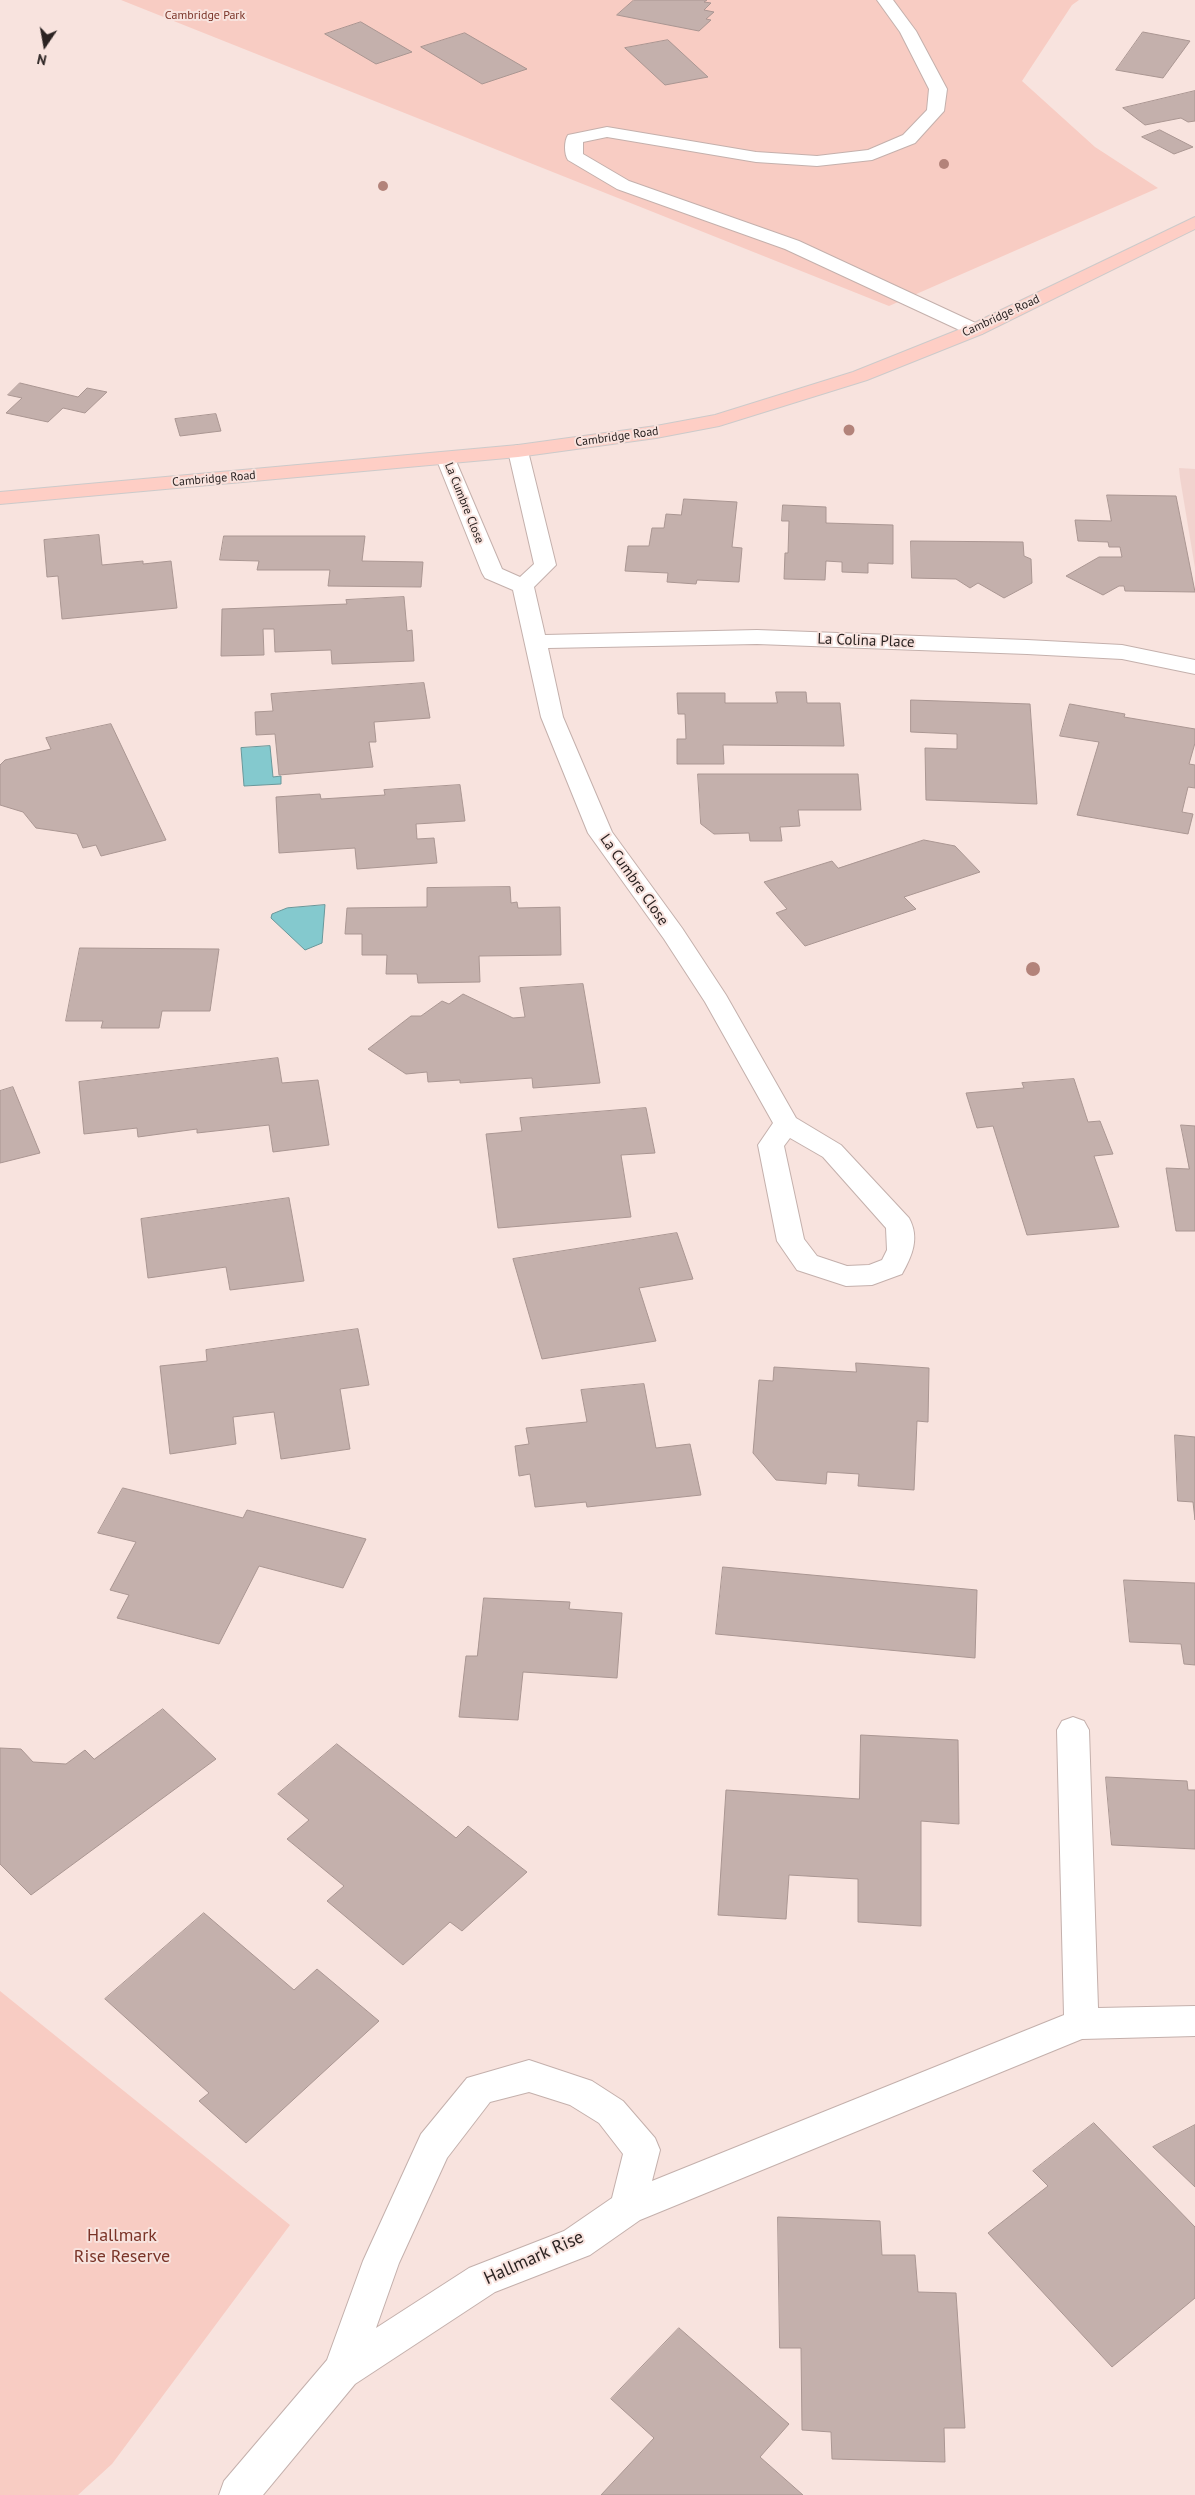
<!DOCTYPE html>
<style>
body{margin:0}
#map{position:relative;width:1195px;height:2495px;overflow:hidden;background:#f8e3de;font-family:"PT Sans",sans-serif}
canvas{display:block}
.north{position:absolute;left:20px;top:20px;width:50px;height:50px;-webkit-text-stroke:4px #f8e3de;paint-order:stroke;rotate:192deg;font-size:14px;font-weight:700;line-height:20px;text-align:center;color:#2b2322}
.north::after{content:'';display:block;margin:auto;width:18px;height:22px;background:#2b2322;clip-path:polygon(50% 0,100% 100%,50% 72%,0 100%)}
</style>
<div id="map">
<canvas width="1195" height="2495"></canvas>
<div class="north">N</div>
</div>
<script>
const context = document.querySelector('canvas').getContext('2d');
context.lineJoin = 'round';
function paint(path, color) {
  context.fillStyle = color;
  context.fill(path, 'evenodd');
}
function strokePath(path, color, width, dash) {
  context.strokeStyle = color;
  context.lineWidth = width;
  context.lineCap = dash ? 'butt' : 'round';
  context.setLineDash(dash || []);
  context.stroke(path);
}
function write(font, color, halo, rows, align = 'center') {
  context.font = font + ' "PT Sans",sans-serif';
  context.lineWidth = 4;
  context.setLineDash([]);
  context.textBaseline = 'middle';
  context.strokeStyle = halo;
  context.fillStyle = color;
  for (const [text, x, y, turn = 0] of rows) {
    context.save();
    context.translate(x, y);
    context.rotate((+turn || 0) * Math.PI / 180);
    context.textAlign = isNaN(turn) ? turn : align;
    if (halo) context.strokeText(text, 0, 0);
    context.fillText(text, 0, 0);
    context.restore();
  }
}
paint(new Path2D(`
 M1179,468L1195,469V568L1180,478Z`), '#f1d3ce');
paint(new Path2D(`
 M121,0H1079L1072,5L1022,81L1095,147L1158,188L889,306Z
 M0,1991L290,2225L112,2464L78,2495H0Z`), '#f8ccc3');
const water = new Path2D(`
 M270,746L273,777L281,776V784L244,786L241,748Z
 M325,905L322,943L305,950L271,918L272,914L287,908Z`);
paint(water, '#84c9ce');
strokePath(water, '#69979a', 1);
const building = new Path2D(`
 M634,0H707L704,2L711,3L704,10L714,12L706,19L711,20L699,31L617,15Z
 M361,22L412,52L376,64L325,34Z
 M1143,32L1190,41L1163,78L1116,70Z
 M465,33L527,69L482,84L421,47Z
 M668,40L708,77L665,85L625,48Z
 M1195,91V121L1188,122L1181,118L1145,125L1123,108Z
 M1160,130L1193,147L1174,154L1142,137Z
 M20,383L78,397L87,388L107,392L85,413L63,408L48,422L6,413L22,398L8,395Z
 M216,414L221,431L180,436L175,419Z
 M1107,495L1176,496L1195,592L1125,591L1124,586H1119L1103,595L1066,576L1099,557H1122L1120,547H1109L1108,542L1078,541L1075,520L1111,521Z
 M684,499L737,502L732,547L742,548L739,582L697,580L696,584L667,582L668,573L625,571L628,546H649L652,528H664L666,514L681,515Z
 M783,505L826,507V523L893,525V564L868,563V573L842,572V562L826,561L825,580L784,579L785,553H788L789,521H782Z
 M99,535L102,565L143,561V564L171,561L177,608L62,619L58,576L47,577L44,540Z
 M224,536H365L362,561L423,562L421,587L328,586L330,570H257L259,561L220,560Z
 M911,541L1023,542L1024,556L1031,559L1032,583L1004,598L978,583L970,588L956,579L912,578Z
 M404,597L407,631L412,630L414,661L332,664L331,650L275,652L274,629H263L264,655L221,656L222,609L347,604L346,600Z
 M424,683L430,718L374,722L376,742H369L373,767L279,775L275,734L256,735L255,712L273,711L271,694Z
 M776,692H806L807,703H840L844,746L723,745L724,764H677V739H686L685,714H678L677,693H725V703H777Z
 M911,700L1030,704L1037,804L926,800L925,748L957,749V734L911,732Z
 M1070,704L1125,714L1124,717L1195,729V743L1189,764L1195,765V788L1188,787L1182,812L1193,814L1188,834L1077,815L1099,742L1060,736Z
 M111,724L166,840L101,856L96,845L83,848L77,834L36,828L23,812L0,805V765L5,760L51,749L46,738Z
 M698,774H858L861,810H798L800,826L780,827L782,841H750L749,833L714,834L701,824Z
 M460,785L465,821L416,824L417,839L434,838L437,863L357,869L355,848L279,853L276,797L320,794L321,799L385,795L384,790Z
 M924,840L955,846L980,872L904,897L916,909L805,946L776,913L787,909L764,882L832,861L838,868Z
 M510,887L511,903L517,902L518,908L560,907L561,955L479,956L480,982L418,983L417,974H386L387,955H362V934H345L347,908L427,907V888Z
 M80,948L219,949L210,1011H162L159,1028H101L103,1021H66Z
 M583,984L600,1083L533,1088L532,1078L460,1083V1080L428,1082L427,1072L406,1074L368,1049L411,1016H421L442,1001L449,1004L463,994L513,1018L525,1017L520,988Z
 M278,1058L282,1083L318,1080L329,1145L273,1152L269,1125L197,1133V1129L138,1137L137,1128L84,1134L79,1082Z
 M1074,1079L1088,1122L1100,1121L1113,1154L1094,1156L1119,1227L1027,1235L993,1126L977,1128L966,1093L1024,1088L1022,1083Z
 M13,1087L40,1153L0,1163V1091Z
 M646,1108L655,1153L621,1155L631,1217L498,1228L486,1134L522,1131L520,1118Z
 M1181,1125L1195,1126V1231H1176L1166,1168L1189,1169Z
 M289,1198L304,1281L230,1290L226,1267L148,1278L141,1219Z
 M677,1233L693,1279L639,1288L656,1341L542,1359L513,1259Z
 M358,1329L369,1385L340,1389L350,1449L281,1459L274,1412L233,1417L236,1444L170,1454L160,1366L207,1361L206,1350Z
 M856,1363L929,1368L928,1422L917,1421L914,1490L858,1486L859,1474L827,1472L826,1484L776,1480L753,1453L759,1380L773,1381L774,1367L856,1372Z
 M644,1384L656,1448L690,1444L701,1495L587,1507L586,1502L535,1507L530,1474L519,1476L515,1446L529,1444L526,1428L587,1422L581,1390Z
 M1175,1435L1195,1437V1520L1193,1502L1178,1501Z
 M123,1488L243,1518L247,1510L366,1539L343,1588L259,1566L219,1644L117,1618L129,1595L110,1590L136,1542L98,1533Z
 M723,1567L977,1590L975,1658L716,1634Z
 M1124,1580L1195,1583V1665L1184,1664L1181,1644L1130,1642Z
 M484,1598L570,1602L569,1609L622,1613L617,1678L523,1672L518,1720L459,1717L466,1656H477Z
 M163,1709L216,1759L31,1895L0,1864V1748L21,1749L33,1762L66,1764L85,1750L94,1759Z
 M861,1735L958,1740L959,1824L921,1821V1926L858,1922V1879L789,1875L786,1919L718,1915L726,1790L859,1799Z
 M337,1744L456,1838L468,1826L527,1872L462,1931L450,1922L403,1965L327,1901L344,1886L287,1839L309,1820L278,1794Z
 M1106,1777L1187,1781L1188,1790H1195V1849L1112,1845Z
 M204,1913L294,1990L317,1969L379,2021L246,2143L199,2101L209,2093L105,1999Z
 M1094,2123L1195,2227V2298L1112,2367L988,2233L1048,2186L1033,2171Z
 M1195,2125V2187L1153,2147Z
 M778,2217L880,2221L882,2255H915L918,2292L956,2293L965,2428H944L945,2462L832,2459L831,2432L802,2430L801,2348H780Z
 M679,2328L789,2424L760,2457L803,2495H601L654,2438L611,2399Z`);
paint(building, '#c4b0ac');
strokePath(building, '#aa9692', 1);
const minor = new Path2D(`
 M877,0H893L916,31L947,89L944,111L915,143L872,160L817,166L756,162L607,137L583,142V154L629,181L799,241L982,326L985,330L982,334H968L785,249L617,189L568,160C564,154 564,141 568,135L607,127L756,152L817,156L868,150L903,135L927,110L929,89L900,32Z
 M518,445L525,447L528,451L556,565L534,587L545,635L757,630L1027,640L1122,645L1195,660V674L1122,659L1027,654L757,644L548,648L563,717L612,832L682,928L726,995L796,1118L841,1145L909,1218C920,1238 912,1256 902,1274L872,1285L846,1286L797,1270L777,1241L758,1145L773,1123L705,1002L664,939L588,833L541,717L513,590L485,578L482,573L436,458L439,454L446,452L453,454L502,569L520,577L534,564L508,451L511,447ZM790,1138L823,1157L886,1228L887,1250L882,1260L869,1265L847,1266L817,1256L804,1239L784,1146Z
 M1073,1717L1084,1721L1089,1730L1098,2008L1195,2006V2036L1082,2039L640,2220L590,2255L495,2292L355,2384L263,2495H219L224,2481L327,2360L363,2261L421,2134L467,2078L529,2060L592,2081L623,2101L655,2138L660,2150L652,2181L1064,2015L1057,1730L1062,1721ZM529,2092L570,2105L599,2123L623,2154L612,2198L564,2231L469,2268L376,2328L399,2263L447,2158L490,2102Z`);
const major = new Path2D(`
 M1195,217V229L982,334L867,380L719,426L656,438L518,457L0,504V492L518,445L656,426L715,415L853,372L968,326Z`);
strokePath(minor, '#c4b0ac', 2);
strokePath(major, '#cccaca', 2);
paint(minor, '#fff');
paint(major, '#fecec5');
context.fillStyle = '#b3837a';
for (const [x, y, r] of [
 [944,164,5],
 [383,186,5],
 [849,430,5.5],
 [1033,969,7]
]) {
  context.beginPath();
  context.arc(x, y, r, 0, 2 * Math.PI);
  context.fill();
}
write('12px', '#7a3428', '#f8e3de', [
 ["Cambridge Park",205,16]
]);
write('12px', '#2b2322', '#f8e3de', [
 ["Cambridge Road",1001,316,-25],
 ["Cambridge Road",617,437,-8],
 ["Cambridge Road",214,479,-5],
 ["La Cumbre Close",464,503,68]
]);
write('15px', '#2b2322', '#f8e3de', [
 ["La Colina Place",866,641,2],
 ["La Cumbre Close",634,880,55]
]);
write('18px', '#7a3428', '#f8e3de', [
 ["Hallmark",122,2236],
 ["Rise Reserve",122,2257]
]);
write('18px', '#2b2322', '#f8e3de', [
 ["Hallmark Rise",534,2258,-24]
]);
</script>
